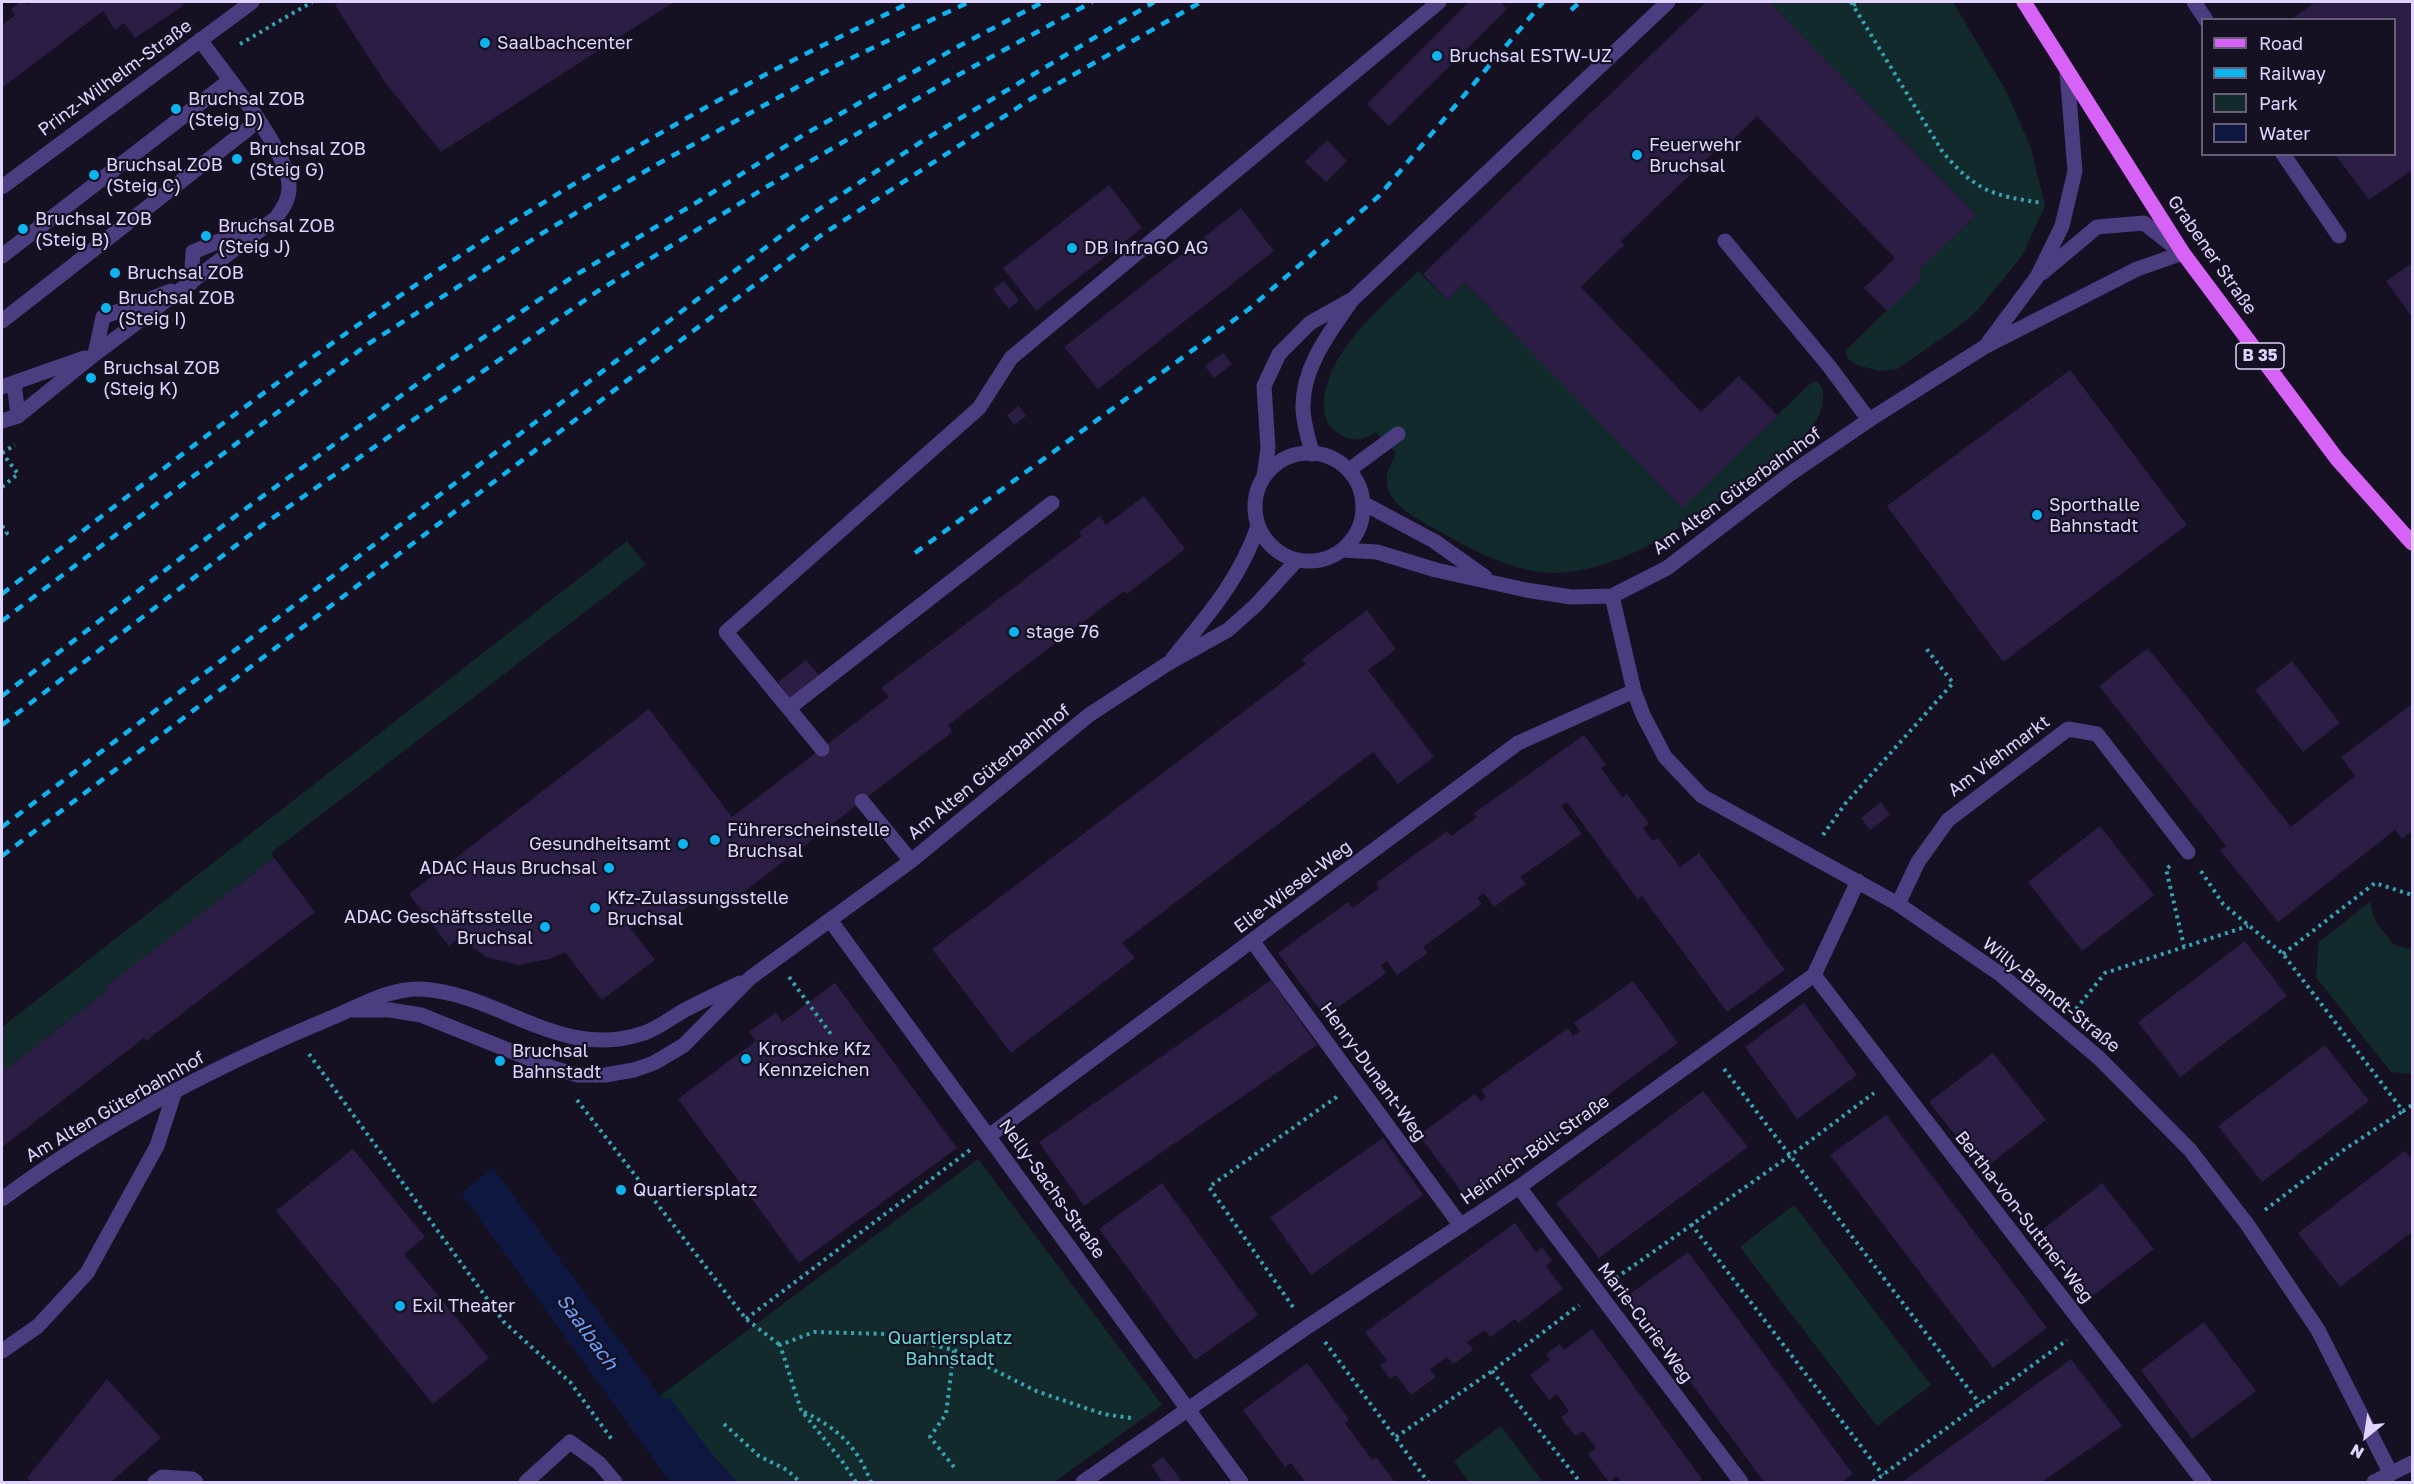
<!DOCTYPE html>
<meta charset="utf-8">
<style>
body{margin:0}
#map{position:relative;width:2414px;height:1484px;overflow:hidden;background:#161023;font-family:"Golos Text",sans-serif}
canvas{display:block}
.frame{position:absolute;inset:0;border:3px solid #e0d4fd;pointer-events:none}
.legend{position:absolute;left:2201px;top:18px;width:195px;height:138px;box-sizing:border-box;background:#161023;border:2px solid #675e7a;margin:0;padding:8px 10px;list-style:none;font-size:18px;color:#e0d4fd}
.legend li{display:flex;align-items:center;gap:12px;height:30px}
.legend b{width:30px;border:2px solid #675e7a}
.north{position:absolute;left:2336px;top:1406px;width:60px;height:60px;-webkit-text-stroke:4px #161023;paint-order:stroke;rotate:210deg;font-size:16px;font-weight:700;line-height:24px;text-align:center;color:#e0d4fd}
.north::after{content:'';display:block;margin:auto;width:21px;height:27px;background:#e0d4fd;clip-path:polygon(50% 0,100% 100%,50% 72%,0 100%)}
</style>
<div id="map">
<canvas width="2414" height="1484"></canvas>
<div class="frame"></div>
<ul class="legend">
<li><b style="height:8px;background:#d762f6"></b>Road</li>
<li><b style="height:8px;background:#0eb4ef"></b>Railway</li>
<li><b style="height:16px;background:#132a2d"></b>Park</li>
<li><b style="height:16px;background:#0d173f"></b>Water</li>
</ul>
<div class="north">N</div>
</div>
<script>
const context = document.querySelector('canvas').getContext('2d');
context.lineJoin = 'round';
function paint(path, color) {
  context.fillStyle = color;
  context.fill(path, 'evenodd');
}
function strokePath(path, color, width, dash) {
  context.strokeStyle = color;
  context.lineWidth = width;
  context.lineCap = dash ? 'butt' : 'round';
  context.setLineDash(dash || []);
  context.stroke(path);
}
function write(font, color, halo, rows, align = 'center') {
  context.font = font + ' "Golos Text",sans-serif';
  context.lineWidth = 4.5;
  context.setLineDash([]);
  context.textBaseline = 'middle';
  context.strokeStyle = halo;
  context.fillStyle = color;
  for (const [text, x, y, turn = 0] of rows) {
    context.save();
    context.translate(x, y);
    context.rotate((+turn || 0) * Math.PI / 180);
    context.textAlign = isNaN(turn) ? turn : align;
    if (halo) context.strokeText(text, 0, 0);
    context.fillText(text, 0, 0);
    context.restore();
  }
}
paint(new Path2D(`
 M1769,2H1953L2007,93L2031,148L2045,206L2022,256L1977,311L1958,327L1897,369L1879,371L1857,365L1847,358L1846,350L1921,277L1917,272L1976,215Z
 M1418,271L1447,300L1465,283L1682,507L1812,382H1817L1822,387C1826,408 1818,421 1803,436C1734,488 1626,587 1534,571C1495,564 1460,543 1426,524C1408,513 1383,500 1387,474C1388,468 1393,460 1396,453L1376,432C1363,440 1351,443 1338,433C1327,426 1323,415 1324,402C1329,347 1382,308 1418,271Z
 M627,541L646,565L271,853L274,858L106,987L107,991L2,1072V1027Z
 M2370,902L2375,921L2394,945L2412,949V1074L2391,1072L2316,977L2319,942Z
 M978,1159L1162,1405L1054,1482H697L642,1409Z
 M1794,1205L1931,1385L1877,1426L1740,1247Z
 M1501,1426L1543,1482H1469L1454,1461Z`), '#132a2d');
paint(new Path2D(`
 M493,1168L662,1398L671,1399L715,1458L738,1482H670L461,1193Z`), '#0d173f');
paint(new Path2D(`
 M20,2H24L27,5L32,2H182L184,5L135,38L124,23L115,30L103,11L2,88V25L15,15L11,9Z
 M340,2H674L441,152L384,81L335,5Z
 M1469,2H1500L1507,9L1389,126L1367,104Z
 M1706,2H1769L1976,215L1917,272L1922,277L1887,311L1864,288L1895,258L1757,116L1723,149L1720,146L1621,241L1624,245L1581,287L1701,412L1739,376L1778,416L1682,508L1465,283L1447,300L1423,274Z
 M2315,2H2412V170L2369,200L2335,154H2394V20H2291Z
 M1327,140L1347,161L1326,182L1305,162Z
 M1109,185L1142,228L1036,311L1003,268Z
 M1241,208L1274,251L1098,389L1064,347Z
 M2412,263V317L2386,281Z
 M1004,281L1019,300L1009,309L993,289Z
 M1223,353L1232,364L1214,378L1205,366Z
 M2070,370L2187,525L2003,662L1887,506Z
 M1019,406L1026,416L1014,425L1007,415Z
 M1144,496L1185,549L1127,594L1124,591L948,725L952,732L719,911L707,894L669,919L650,925L630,928L655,960L602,1000L565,952L550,959L518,965L486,957L459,937L449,946L409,894L649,709L732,817L889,697L881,688L1082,536L1079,532L1100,516L1106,525Z
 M1367,610L1396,649L1368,670L1434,757L1398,784L1373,752L1122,943L1135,958L1011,1053L932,949L1306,664L1302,659Z
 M2148,648L2291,827L2355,776L2341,757L2412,704V831L2402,839L2395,830L2278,922L2220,850L2226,846L2099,686Z
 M806,660L822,679L792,702L778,682Z
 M2292,661L2340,723L2303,752L2255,690Z
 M1584,735L1606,765L1601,768L1622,797L1627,794L1649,824L1643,828L1653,841L1658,838L1680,867L1699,853L1785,970L1727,1012L1642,896L1638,900L1567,802L1561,806L1582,834L1520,877L1526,884L1494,907L1484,893L1477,898L1482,904L1423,947L1428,953L1397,975L1387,961L1381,965L1386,973L1325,1017L1278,953L1348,902L1353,908L1379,888L1376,883L1447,831L1451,836L1477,817L1473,814Z
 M1881,802L1890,815L1870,830L1861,818Z
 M2100,826L2154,895L2082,951L2028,882Z
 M274,858L315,912L146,1041L144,1038L2,1147V1072L107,991L105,987Z
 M2245,941L2287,996L2180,1077L2138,1022Z
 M1271,980L1317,1045L1084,1206L1039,1142Z
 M1633,981L1678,1043L1467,1199L1419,1135L1475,1094L1481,1101L1486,1097L1481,1090L1568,1028L1573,1036L1580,1031L1574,1023Z
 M835,983L957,1148L799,1263L678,1099L756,1041L749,1032L776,1012L782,1022Z
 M1804,1003L1857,1075L1797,1119L1745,1047Z
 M2325,1045L2369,1101L2262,1182L2218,1126Z
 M1993,1053L2046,1120L1983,1170L1929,1102Z
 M1703,1091L1748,1147L1599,1258L1556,1203Z
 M1886,1115L2047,1328L1993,1368L1830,1155Z
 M1383,1138L1423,1195L1311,1275L1270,1217Z
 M353,1149L425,1237L404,1254L489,1358L433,1404L276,1211Z
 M2405,1151L2412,1160V1232L2340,1287L2298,1233Z
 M1162,1183L1258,1315L1195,1360L1099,1229Z
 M2102,1183L2154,1249L2090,1298L2038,1233Z
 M1515,1223L1536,1252L1542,1247L1552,1261L1546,1266L1563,1289L1518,1323L1515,1319L1490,1337L1485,1330L1467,1342L1473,1350L1453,1364L1447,1357L1430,1369L1436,1377L1411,1395L1396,1375L1390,1379L1380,1365L1387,1361L1365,1332Z
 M1688,1252L1853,1474L1842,1482H1764L1627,1296Z
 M2204,1322L2256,1391L2192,1439L2141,1370Z
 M1592,1329L1702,1479L1698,1482H1622L1617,1476L1609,1482L1588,1454L1596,1448L1583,1431L1575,1436L1561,1417L1569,1411L1557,1394L1549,1400L1530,1375L1550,1360L1546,1354L1560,1344L1564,1350Z
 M2071,1359L2122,1426L2042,1482H1902Z
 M1307,1363L1349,1420L1345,1423L1372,1460L1376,1457L1395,1482H1305L1291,1463L1285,1467L1243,1410Z
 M107,1379L161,1438L111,1482H32L27,1478Z
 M1163,1457L1175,1472L1182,1482L1162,1481L1151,1465Z`), '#2b1d43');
strokePath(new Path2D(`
 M1851,2L1942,151C1975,191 1993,196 2043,203
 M1853,5L1860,2
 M240,44L312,2
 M2,453L15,445
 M2,487L18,474L3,454
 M2,526L7,533L2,537
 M1823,835L1845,804L1953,683L1925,647
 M2170,866L2166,869L2184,946
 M2201,871L2223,904L2283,954L2403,1111L2412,1105
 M2283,954L2375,883L2412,895
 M789,977L833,1037
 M2076,1009L2105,973L2248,926
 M309,1054L504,1322L570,1382L613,1441
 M1724,1069L1980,1404
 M577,1100L746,1319L780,1345
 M2265,1210L2345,1149L2403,1111
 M1691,1224L1883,1475
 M1616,1278L1791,1155L1874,1093
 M1293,1307L1209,1187L1338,1096
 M746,1319L970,1150
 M1325,1342L1428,1482
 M1492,1371L1580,1482
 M804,1412C839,1429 857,1447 871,1482
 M724,1424L759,1456L787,1470L800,1482
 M1396,1437L1492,1371L1579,1305
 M954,1467L930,1437L946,1414L954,1350
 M856,1482L842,1461L801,1410L780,1345L814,1332L888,1334L954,1350L1036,1391L1103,1414L1131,1418
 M1873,1482L2067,1340`), '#36a3af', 4, [3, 4.5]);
strokePath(new Path2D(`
 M2194,2L2206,20
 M2283,154L2339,236
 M1725,241L1829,366L1869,420
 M2,256L229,81
 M191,283L193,252L258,225
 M2,321L258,121
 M95,354L103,317L171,291
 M14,383L18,416
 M2,387L84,358
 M2,421L18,416L95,354L276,218C282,209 289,200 289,189C292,155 222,70 200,40
 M1349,470L1398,434
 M789,708L1052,503
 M822,749L726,632L979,408L1011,358L1439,2
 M862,801L911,861
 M1814,975L2204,1482
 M1519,1187L1741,1482
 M2,1351L38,1326L87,1273L157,1146L175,1091
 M155,1482L162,1477L192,1479L196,1482
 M526,1482L570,1442L599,1463L615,1482`), '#4b3d80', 15);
strokePath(new Path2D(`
 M2042,273L2097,227L2144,223L2181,252
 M1988,343L2037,277L2062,226L2075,171L2067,72
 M1255 507a54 54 0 1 1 108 0a54 54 0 1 1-108 0Z
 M1312,454C1309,439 1303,423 1303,408C1302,367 1330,332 1352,300L1668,2
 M1264,477L1268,448L1264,386L1279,354L1310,323L1349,301
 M1363,503L1434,541L1485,577
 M1342,550L1377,552L1436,570L1526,590L1571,597L1612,596L1667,568L1790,474L1869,420L1986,346L2137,269L2183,253
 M1612,596L1634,691L1643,715L1665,757L1702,796L1898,904L2000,974L2099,1058L2190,1150L2247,1224L2318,1330L2391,1474
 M1173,658C1208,615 1240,579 1258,526
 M1898,904L1918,862L1948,820L2068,729L2097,734L2188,852
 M830,920L1241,1482
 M1253,942L1461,1226
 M350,1010H390L421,1015L553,1068L578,1075H605L634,1070L654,1063L684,1045L750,978L911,861L1089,715L1167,664L1228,630L1256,605L1297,560
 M989,1136L1518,743L1634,691
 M2,1199C102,1125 215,1066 331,1018C360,1006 389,988 421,989C499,993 561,1062 644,1033C657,1029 671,1018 683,1011C702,1001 721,992 740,983
 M1083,1482L1307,1327L1519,1187L1814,975L1858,881
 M2374,1482L2412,1463`), '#4b3d80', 15);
strokePath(new Path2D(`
 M2,187L252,2`), '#4b3d80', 15);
strokePath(new Path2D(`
 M2024,2L2183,253L2337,459L2412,543`), '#d762f6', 15);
strokePath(new Path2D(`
 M1571,10L1580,2
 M915,553L1249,309L1379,196L1543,2
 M2,594C152,477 303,358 464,253C556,193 653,136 750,83C803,54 857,29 911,2
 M2,621L368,344L541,234L654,166L841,63L969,2
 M2,696L237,515L446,363L574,276L699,201L800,137L959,46L1043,2
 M2,725L264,524L598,291L768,186L949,80L1092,2
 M2,827L798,223L924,140L1154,2
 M2,856L633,376L820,236L1031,99L1201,2`), '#0eb4ef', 4.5, [9, 8]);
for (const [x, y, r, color] of [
 [485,43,6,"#0eb4ef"],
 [1437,56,6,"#0eb4ef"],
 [176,109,6,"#0eb4ef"],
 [1637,155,6,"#0eb4ef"],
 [237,159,6,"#0eb4ef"],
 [94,175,6,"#0eb4ef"],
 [23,229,6,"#0eb4ef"],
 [206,236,6,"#0eb4ef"],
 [1072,248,6,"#0eb4ef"],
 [115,273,6,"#0eb4ef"],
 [106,308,6,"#0eb4ef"],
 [91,378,6,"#0eb4ef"],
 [2037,515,6,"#0eb4ef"],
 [1014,632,6,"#0eb4ef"],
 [715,840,6,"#0eb4ef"],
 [683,844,6,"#0eb4ef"],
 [609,868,6,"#0eb4ef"],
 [595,908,6,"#0eb4ef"],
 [545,927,6,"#0eb4ef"],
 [746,1059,6,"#0eb4ef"],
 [500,1061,6,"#0eb4ef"],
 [621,1190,6,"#0eb4ef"],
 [400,1306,6,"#0eb4ef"]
]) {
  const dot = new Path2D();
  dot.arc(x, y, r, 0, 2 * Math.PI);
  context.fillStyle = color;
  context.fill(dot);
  strokePath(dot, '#161023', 2);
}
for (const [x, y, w] of [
 [2260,356,48]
]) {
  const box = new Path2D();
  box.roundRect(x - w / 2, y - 13, w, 26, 4.5);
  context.fillStyle = '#161023';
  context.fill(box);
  strokePath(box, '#e0d4fd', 1.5);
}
write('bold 16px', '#e0d4fd', null, [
 ["B 35",2260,356]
]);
write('18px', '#e0d4fd', '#161023', [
 ["Saalbachcenter",497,43],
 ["Bruchsal ESTW-UZ",1449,56],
 ["Bruchsal ZOB",188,99],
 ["(Steig D)",188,120],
 ["Feuerwehr",1649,145],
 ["Bruchsal",1649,166],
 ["Bruchsal ZOB",249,149],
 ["(Steig G)",249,170],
 ["Bruchsal ZOB",106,165],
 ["(Steig C)",106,186],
 ["Bruchsal ZOB",35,219],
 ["(Steig B)",35,240],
 ["Bruchsal ZOB",218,226],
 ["(Steig J)",218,247],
 ["DB InfraGO AG",1084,248],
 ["Bruchsal ZOB",127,273],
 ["Bruchsal ZOB",118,298],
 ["(Steig I)",118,319],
 ["Bruchsal ZOB",103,368],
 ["(Steig K)",103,389],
 ["Sporthalle",2049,505],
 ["Bahnstadt",2049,526],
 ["stage 76",1026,632],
 ["Führerscheinstelle",727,830],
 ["Bruchsal",727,851],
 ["Gesundheitsamt",671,844,"right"],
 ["ADAC Haus Bruchsal",597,868,"right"],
 ["Kfz-Zulassungsstelle",607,898],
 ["Bruchsal",607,919],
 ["ADAC Geschäftsstelle",533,917,"right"],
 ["Bruchsal",533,938,"right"],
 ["Kroschke Kfz",758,1049],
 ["Kennzeichen",758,1070],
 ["Bruchsal",512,1051],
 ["Bahnstadt",512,1072],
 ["Quartiersplatz",633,1190],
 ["Exil Theater",412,1306]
], 'left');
write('18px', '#e0d4fd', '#161023', [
 ["Prinz-Wilhelm-Straße",115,78,-36],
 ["Grabener Straße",2212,255,55],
 ["Am Alten Güterbahnhof",1737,491,-36],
 ["Am Viehmarkt",1999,756,-37],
 ["Am Alten Güterbahnhof",989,772,-39],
 ["Elie-Wiesel-Weg",1293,887,-37],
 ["Willy-Brandt-Straße",2051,995,39],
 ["Henry-Dunant-Weg",1373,1072,54],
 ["Am Alten Güterbahnhof",115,1107,-30],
 ["Heinrich-Böll-Straße",1535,1150,-35],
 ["Nelly-Sachs-Straße",1052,1189,54],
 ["Bertha-von-Suttner-Weg",2024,1217,52],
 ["Marie-Curie-Weg",1645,1323,53]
]);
write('18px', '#64d9cf', '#161023', [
 ["Quartiersplatz",950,1338],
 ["Bahnstadt",950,1359]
]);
write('italic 20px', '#699ef6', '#161023', [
 ["Saalbach",587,1332,54]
]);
</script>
